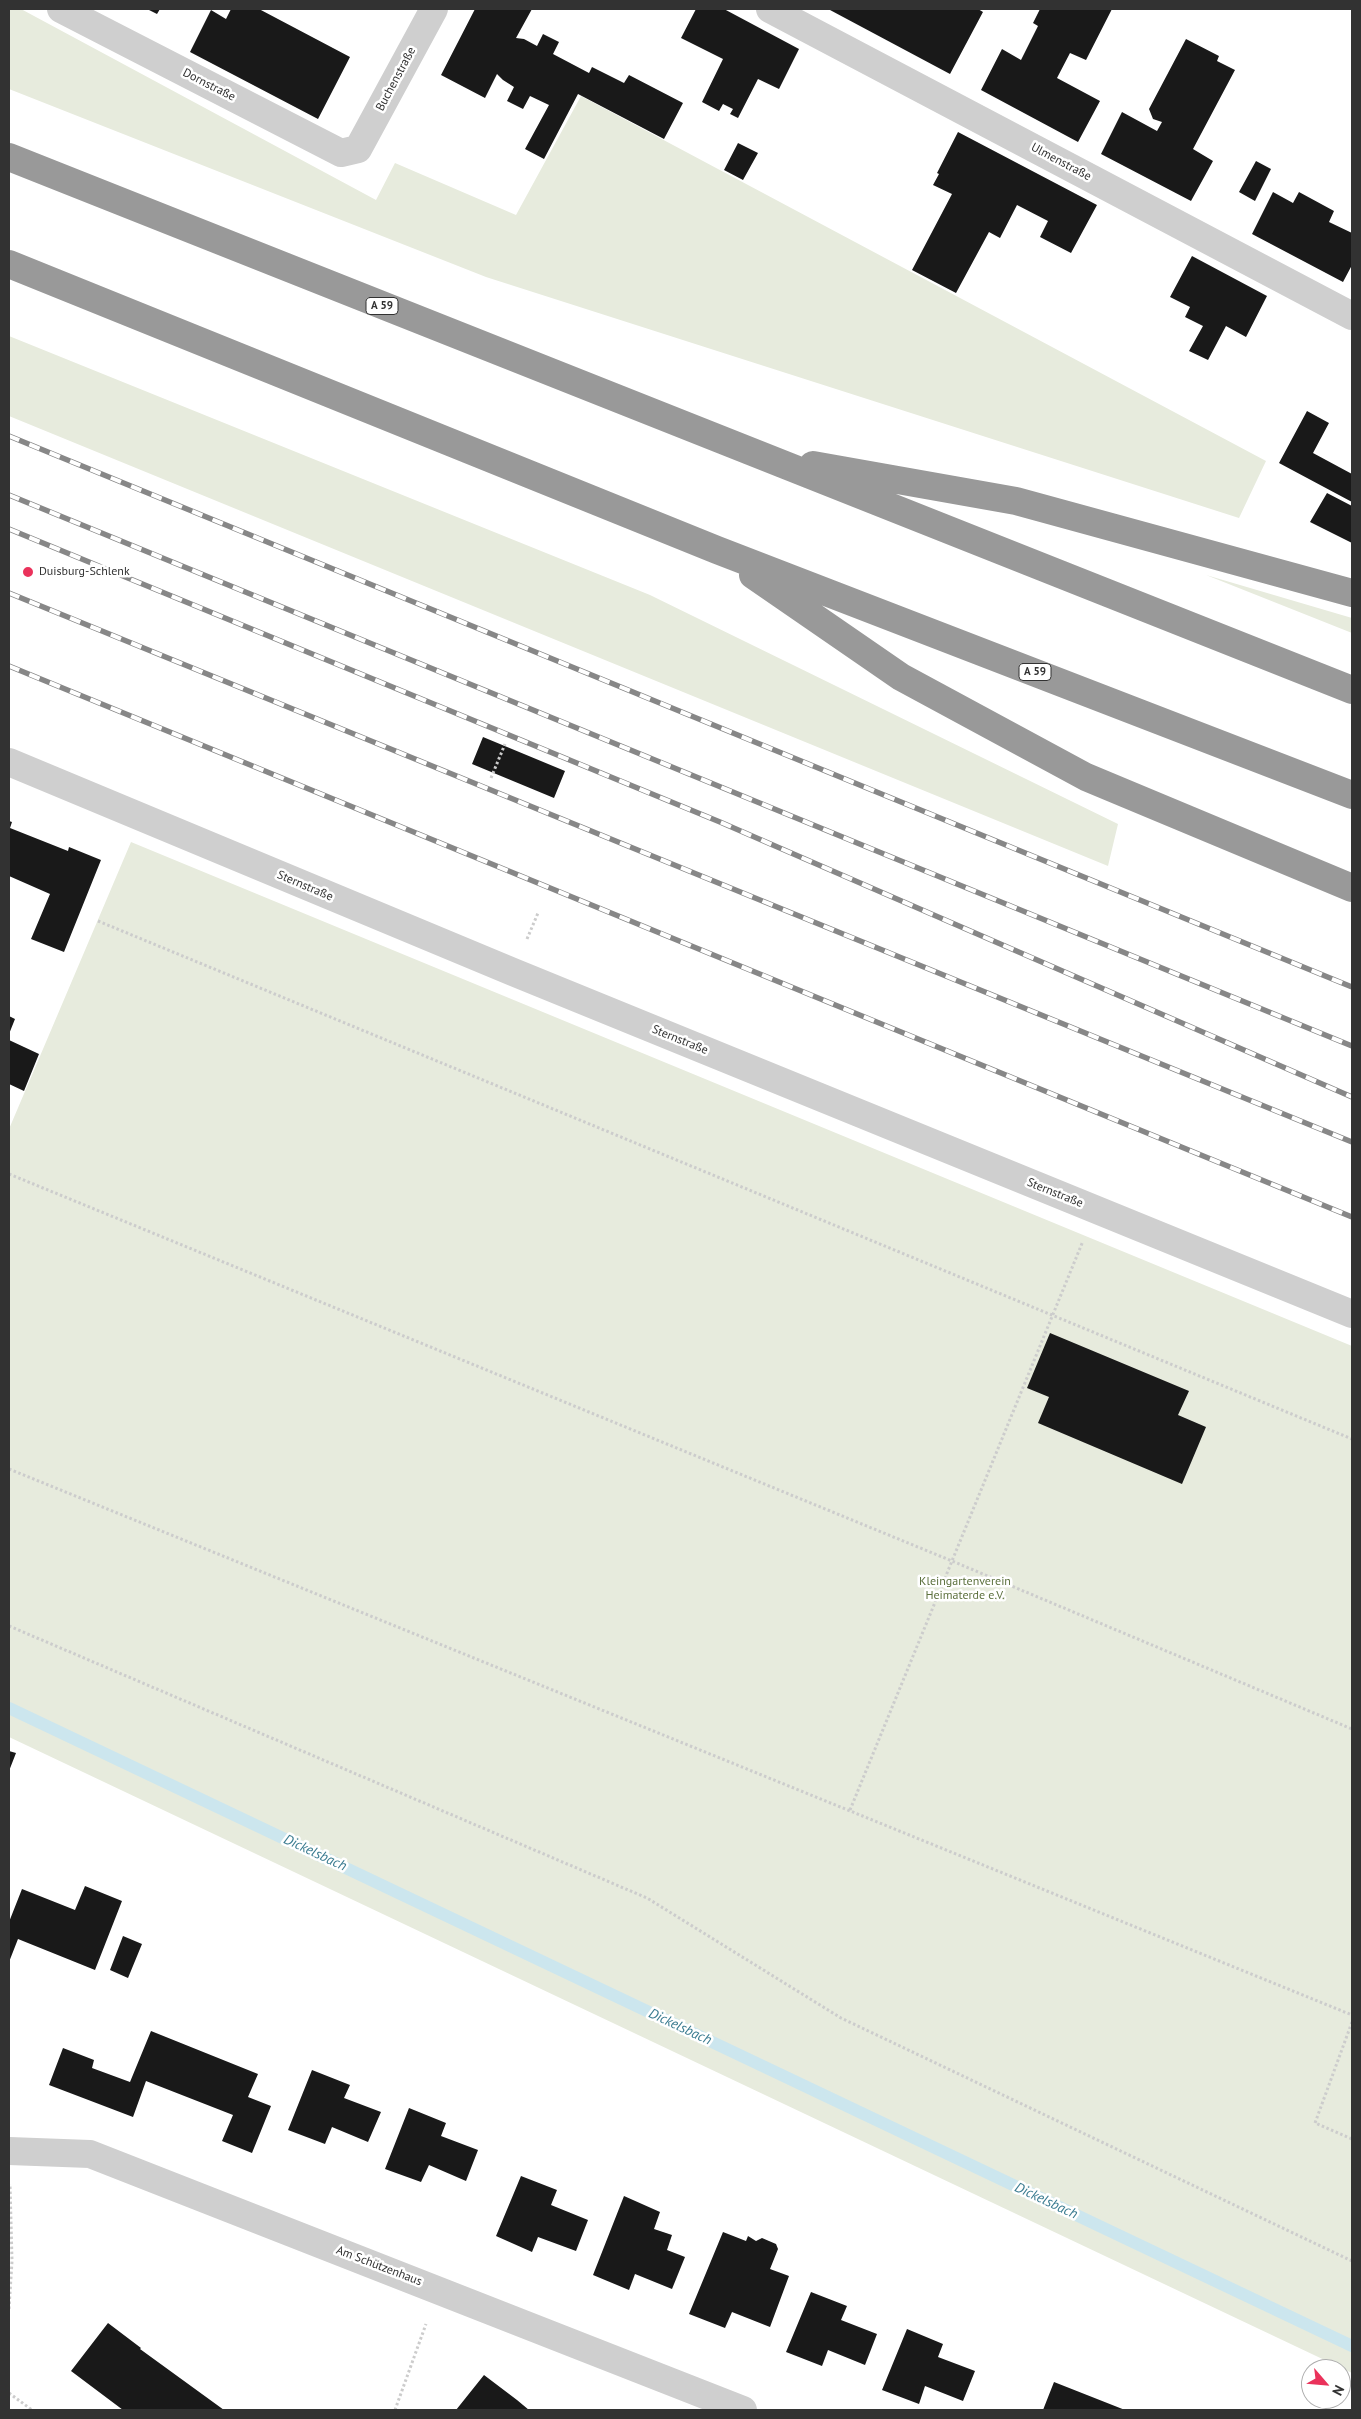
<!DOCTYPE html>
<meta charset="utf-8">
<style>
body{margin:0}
#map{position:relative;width:1361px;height:2419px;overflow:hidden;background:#fff;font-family:"PT Sans",sans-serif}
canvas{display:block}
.frame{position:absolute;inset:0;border:10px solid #323232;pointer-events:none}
.north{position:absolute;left:1301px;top:2359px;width:50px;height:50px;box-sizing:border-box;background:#fff;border:1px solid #adadad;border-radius:50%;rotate:117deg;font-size:14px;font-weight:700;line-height:20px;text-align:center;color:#323232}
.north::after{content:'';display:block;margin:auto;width:18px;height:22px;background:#ea325b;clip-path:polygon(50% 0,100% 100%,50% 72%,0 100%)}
</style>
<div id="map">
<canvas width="1361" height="2419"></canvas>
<div class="frame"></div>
<div class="north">N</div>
</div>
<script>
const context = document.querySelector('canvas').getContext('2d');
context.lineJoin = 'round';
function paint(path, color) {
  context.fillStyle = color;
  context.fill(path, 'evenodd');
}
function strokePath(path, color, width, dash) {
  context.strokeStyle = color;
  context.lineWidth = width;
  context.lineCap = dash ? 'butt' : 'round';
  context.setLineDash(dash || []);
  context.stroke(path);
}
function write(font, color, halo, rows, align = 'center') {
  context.font = font + ' "PT Sans",sans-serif';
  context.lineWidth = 5;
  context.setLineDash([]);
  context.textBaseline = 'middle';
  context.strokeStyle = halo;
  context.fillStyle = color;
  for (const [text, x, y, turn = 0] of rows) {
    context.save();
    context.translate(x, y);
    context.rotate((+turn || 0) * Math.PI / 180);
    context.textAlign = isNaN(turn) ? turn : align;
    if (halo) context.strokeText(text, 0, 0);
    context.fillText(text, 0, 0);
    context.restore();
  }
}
paint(new Path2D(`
 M9,9H21L376,200L395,163L516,215L581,96L1266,461L1239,518L486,277L9,89Z
 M9,336L650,595L1118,824L1108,866L9,416Z
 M1206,575L1352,618V633Z
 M131,842L1352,1346V2373L9,1737V1129Z`), '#e7ebdd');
strokePath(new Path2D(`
 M9,1708L1352,2346`), '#cce6ee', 12);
paint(new Path2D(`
 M147,9H160L157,14Z
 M231,9H259L350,57L318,119L190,52L211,10L226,19Z
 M475,9H532L516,38L524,39L537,46L543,34L559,42L553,54L589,73L592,67L624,83L629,75L683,103L664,139L578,94L544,159L525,149L549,105L530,96L523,109L507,101L514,87L503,80L497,74L485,98L441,75Z
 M696,9H724L799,49L779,89L758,79L738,118L730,114L733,109L723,104L719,111L702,102L723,59L681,38Z
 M830,9H978L983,12L950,74L830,10Z
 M1040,9H1112L1086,60L1070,53L1057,78L1100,101L1078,142L981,90L1002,49L1021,60L1038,26L1033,23Z
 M1186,39L1219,56L1217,61L1235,70L1193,149L1213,161L1191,201L1101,154L1122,112L1157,131L1162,122L1153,119L1149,109Z
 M958,132L1097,205L1071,253L1040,237L1048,221L1017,205L1000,238L989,232L956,293L912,270L952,194L933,185L939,174L937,173Z
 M738,143L758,153L743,180L724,170Z
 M1256,161L1271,169L1255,201L1239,192Z
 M1273,192L1293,203L1299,192L1334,211L1329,222L1352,233V265L1343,282L1252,234Z
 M1192,256L1267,296L1246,337L1226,326L1208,360L1189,351L1203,326L1185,317L1190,307L1170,297Z
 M1307,411L1329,423L1313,453L1352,474V502L1279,463Z
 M1327,493L1352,506V543L1310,522Z
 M483,737L565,771L554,798L472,764Z
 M9,821L12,822L10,828L68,851L69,847L101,860L64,952L31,939L50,894L9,876Z
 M9,1016L15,1019L9,1034Z
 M9,1040L39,1054L24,1091L9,1084Z
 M1050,1333L1189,1391L1178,1415L1206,1427L1182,1484L1038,1423L1049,1397L1027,1388Z
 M9,1751L16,1753L9,1771Z
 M85,1886L122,1901L95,1970L18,1939L9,1962V1922L22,1889L75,1910Z
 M123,1936L142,1944L128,1978L110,1970Z
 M151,2031L258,2074L248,2097L271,2106L252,2153L222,2141L233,2115L146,2081L133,2117L49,2085L63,2048L94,2060L92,2068L130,2082Z
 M312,2070L350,2085L344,2098L381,2112L368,2142L332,2127L325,2144L288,2130Z
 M409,2108L446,2123L441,2136L478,2150L466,2181L429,2165L421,2182L385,2169Z
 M521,2176L557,2190L551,2205L588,2220L576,2251L538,2237L532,2252L496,2236Z
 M624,2196L660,2212L654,2229L672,2235L667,2250L685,2257L672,2289L635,2274L629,2290L593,2275Z
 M723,2232L746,2241L748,2236L756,2241L762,2238L776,2244L778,2249L770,2269L789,2276L770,2327L732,2312L725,2328L689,2314Z
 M811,2292L847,2306L841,2320L877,2334L865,2365L828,2350L822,2366L786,2352Z
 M108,2323L141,2348L140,2349L224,2410H123L71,2371Z
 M907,2329L943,2344L938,2357L975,2371L963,2401L925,2386L919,2404L882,2390Z
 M484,2375L517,2400L529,2410H456Z
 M1054,2382L1125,2410H1043Z`), '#191919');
strokePath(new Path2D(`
 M491,778L505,744
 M98,921L1352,1439
 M527,939L538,913
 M9,1174L952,1561L1352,1729
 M9,1469L1352,2015
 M9,1626L647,1898L841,2018L1352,2261
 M850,1810L1083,1241
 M1352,2022L1315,2123L1352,2139
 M9,2309L12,2261L10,2184
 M9,2393L32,2410
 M395,2410L426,2324`), '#ccc', 3, [2.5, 2.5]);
strokePath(new Path2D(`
 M61,9L341,153L358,149L434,9
 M770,9L1352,316
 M9,762L513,972L1352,1314
 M9,2151L90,2154L743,2410`), '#cfcfcf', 28);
strokePath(new Path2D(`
 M9,157L1352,690
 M9,264L717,550L1352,795
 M813,465L1016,501L1352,593
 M753,575L901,677L1086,777L1352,888`), '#999', 28);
const rail = new Path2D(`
 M9,436L1352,987
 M9,495L1352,1046
 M9,529L720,822L1352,1097
 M9,593L1352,1142
 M9,666L1352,1217`);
strokePath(rail, '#878787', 5.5);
strokePath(rail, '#fff', 4, [11]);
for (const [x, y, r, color] of [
 [28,572,6,"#ea325b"]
]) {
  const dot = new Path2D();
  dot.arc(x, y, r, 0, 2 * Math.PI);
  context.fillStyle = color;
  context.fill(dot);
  strokePath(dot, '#fff', 2);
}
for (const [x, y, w] of [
 [382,306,32],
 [1035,672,32]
]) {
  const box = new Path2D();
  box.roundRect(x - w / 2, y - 8.5, w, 17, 4);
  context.fillStyle = '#fff';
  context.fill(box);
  strokePath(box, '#323232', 1);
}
write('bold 11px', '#323232', null, [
 ["A 59",382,306],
 ["A 59",1035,672]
]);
write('12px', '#323232', '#fff', [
 ["Buchenstraße",396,79,-62],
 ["Dornstraße",209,85,27],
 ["Ulmenstraße",1061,162,28],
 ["Sternstraße",305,886,23],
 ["Sternstraße",680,1040,22],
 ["Sternstraße",1055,1193,22],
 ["Am Schützenhaus",379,2266,21]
]);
write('12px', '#323232', '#fff', [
 ["Duisburg-Schlenk",39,572]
], 'left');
write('12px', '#5c703d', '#fff', [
 ["Kleingartenverein",965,1582],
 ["Heimaterde e.V.",965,1596]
]);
write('italic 14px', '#3a7b90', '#fff', [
 ["Dickelsbach",315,1853,25],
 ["Dickelsbach",680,2027,25],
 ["Dickelsbach",1046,2201,25]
]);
</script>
